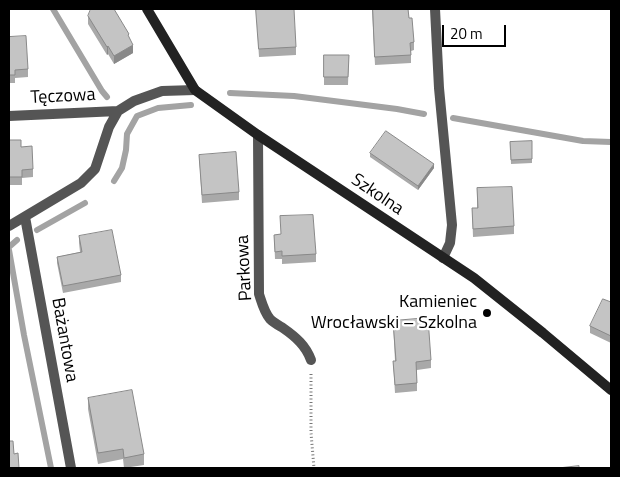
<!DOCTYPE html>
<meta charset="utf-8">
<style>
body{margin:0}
#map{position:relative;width:620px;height:477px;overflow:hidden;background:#fff;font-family:"Titillium Web",sans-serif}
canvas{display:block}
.frame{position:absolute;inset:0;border:10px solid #000;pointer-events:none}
.scale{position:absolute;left:442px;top:25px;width:64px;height:22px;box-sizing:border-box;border:2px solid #000;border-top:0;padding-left:6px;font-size:15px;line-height:18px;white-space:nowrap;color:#000;-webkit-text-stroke:4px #fff;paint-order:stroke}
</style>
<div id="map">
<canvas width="620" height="477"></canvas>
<div class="frame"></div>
<div class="scale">20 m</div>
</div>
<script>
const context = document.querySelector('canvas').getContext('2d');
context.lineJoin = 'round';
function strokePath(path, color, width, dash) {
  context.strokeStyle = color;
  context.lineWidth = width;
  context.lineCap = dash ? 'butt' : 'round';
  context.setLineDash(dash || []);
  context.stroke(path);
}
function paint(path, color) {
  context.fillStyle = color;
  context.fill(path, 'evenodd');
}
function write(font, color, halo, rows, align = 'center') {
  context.font = font + ' "Titillium Web",sans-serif';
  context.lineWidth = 4.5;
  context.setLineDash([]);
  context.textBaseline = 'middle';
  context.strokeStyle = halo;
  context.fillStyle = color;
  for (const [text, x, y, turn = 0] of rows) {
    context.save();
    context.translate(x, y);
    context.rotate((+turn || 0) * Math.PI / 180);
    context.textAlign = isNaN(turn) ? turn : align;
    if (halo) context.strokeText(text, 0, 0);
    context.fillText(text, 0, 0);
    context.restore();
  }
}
strokePath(new Path2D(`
 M53,9L102,91L107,97
 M230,93L294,96L397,109L424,114
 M453,118L583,141L611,142
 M114,181L122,168L126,150L127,134L137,116L158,108L191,105
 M37,230L85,203
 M9,247L17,240
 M9,250L24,335L51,468`), '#a3a3a3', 6);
strokePath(new Path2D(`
 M311,374V433L314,468`), '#777', 3, [1, 2.5]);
strokePath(new Path2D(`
 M435,9L439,88L452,225L450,243L443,258
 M9,116L118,111
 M258,135L259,294C262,303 264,312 270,319C274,323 278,325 283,328C296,337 306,346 311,360
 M25,217L71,468
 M9,226L81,183L95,169L109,127L118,111L134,101L162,91L195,90`), '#555', 10);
strokePath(new Path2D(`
 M147,9L195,90L258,135L474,278L543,333L611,390`), '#222', 10);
paint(new Path2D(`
 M256,9L296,47V55L259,57Z
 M372,9H408L409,18L414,42V50L411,51V63L375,65Z
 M88,16L129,37L133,53L114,64L108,54L107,55L88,24Z
 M9,37L28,69V77L15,78V83H9Z
 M324,55H349L348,85H324Z
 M9,140L21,147L33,169V177L22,178V185H9Z
 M532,141V163L511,164L510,142Z
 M370,153L434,168L418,190L370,157Z
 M199,155L239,192V200L202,203Z
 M477,188L514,226V234L473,237L472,208H477Z
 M281,234L316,254V262L282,264V259H275L274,235Z
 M79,236L121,275V282L63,293L57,263V257L80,252L79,243Z
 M611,302V343L590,333V326Z
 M393,321L431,360V368L417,370V391L395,393L393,361H395Z
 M88,398L144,454V465L124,468L123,459L98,464L88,409Z`), '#a9a9a9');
paint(new Path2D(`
 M133,45V53L114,64V56Z
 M108,46V54L107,55V47Z
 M434,164V168L418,190V186Z`), '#898989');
const building = new Path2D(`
 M91,9H114L129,34L128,35L133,45L114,56L108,46L107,47L88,16Z
 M256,9H294L296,47L259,49Z
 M373,9H408L409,18H412L414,42L410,43L411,55L375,57Z
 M26,36L28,69L15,70V75H9V37Z
 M324,55H349L348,77H324Z
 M386,131L434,164L418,186L370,153Z
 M9,140H21V147L32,146L33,169L22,170V177H9Z
 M532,141V159L511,160L510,142Z
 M236,152L239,192L202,195L199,155Z
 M512,187L514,226L473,229L472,208H478L477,188Z
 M313,215L316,254L282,256V251L275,252L274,235L281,234L280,216Z
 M112,230L121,275L63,286L57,257L82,252L79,236Z
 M603,299L611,302V336L590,326Z
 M428,318L431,360L416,362L417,383L395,385L393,361H396L393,321Z
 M132,390L144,454L124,458L123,449L98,453L88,398Z
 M9,441H13L14,454L18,453L19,468H9Z
 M579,466V468H559Z`);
paint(building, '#c4c4c4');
strokePath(building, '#898989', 1);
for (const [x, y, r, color] of [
 [487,313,5,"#000"]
]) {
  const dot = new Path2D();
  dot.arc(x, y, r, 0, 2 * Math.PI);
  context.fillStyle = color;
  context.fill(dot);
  strokePath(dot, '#fff', 2);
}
write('18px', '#000', '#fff', [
 ["Tęczowa",63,97,-3],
 ["Szkolna",377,195,34],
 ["Parkowa",245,268,-93],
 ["Bażantowa",64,340,80]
]);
write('18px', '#000', '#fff', [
 ["Kamieniec",477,303],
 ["Wrocławski – Szkolna",477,324]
], 'right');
</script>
